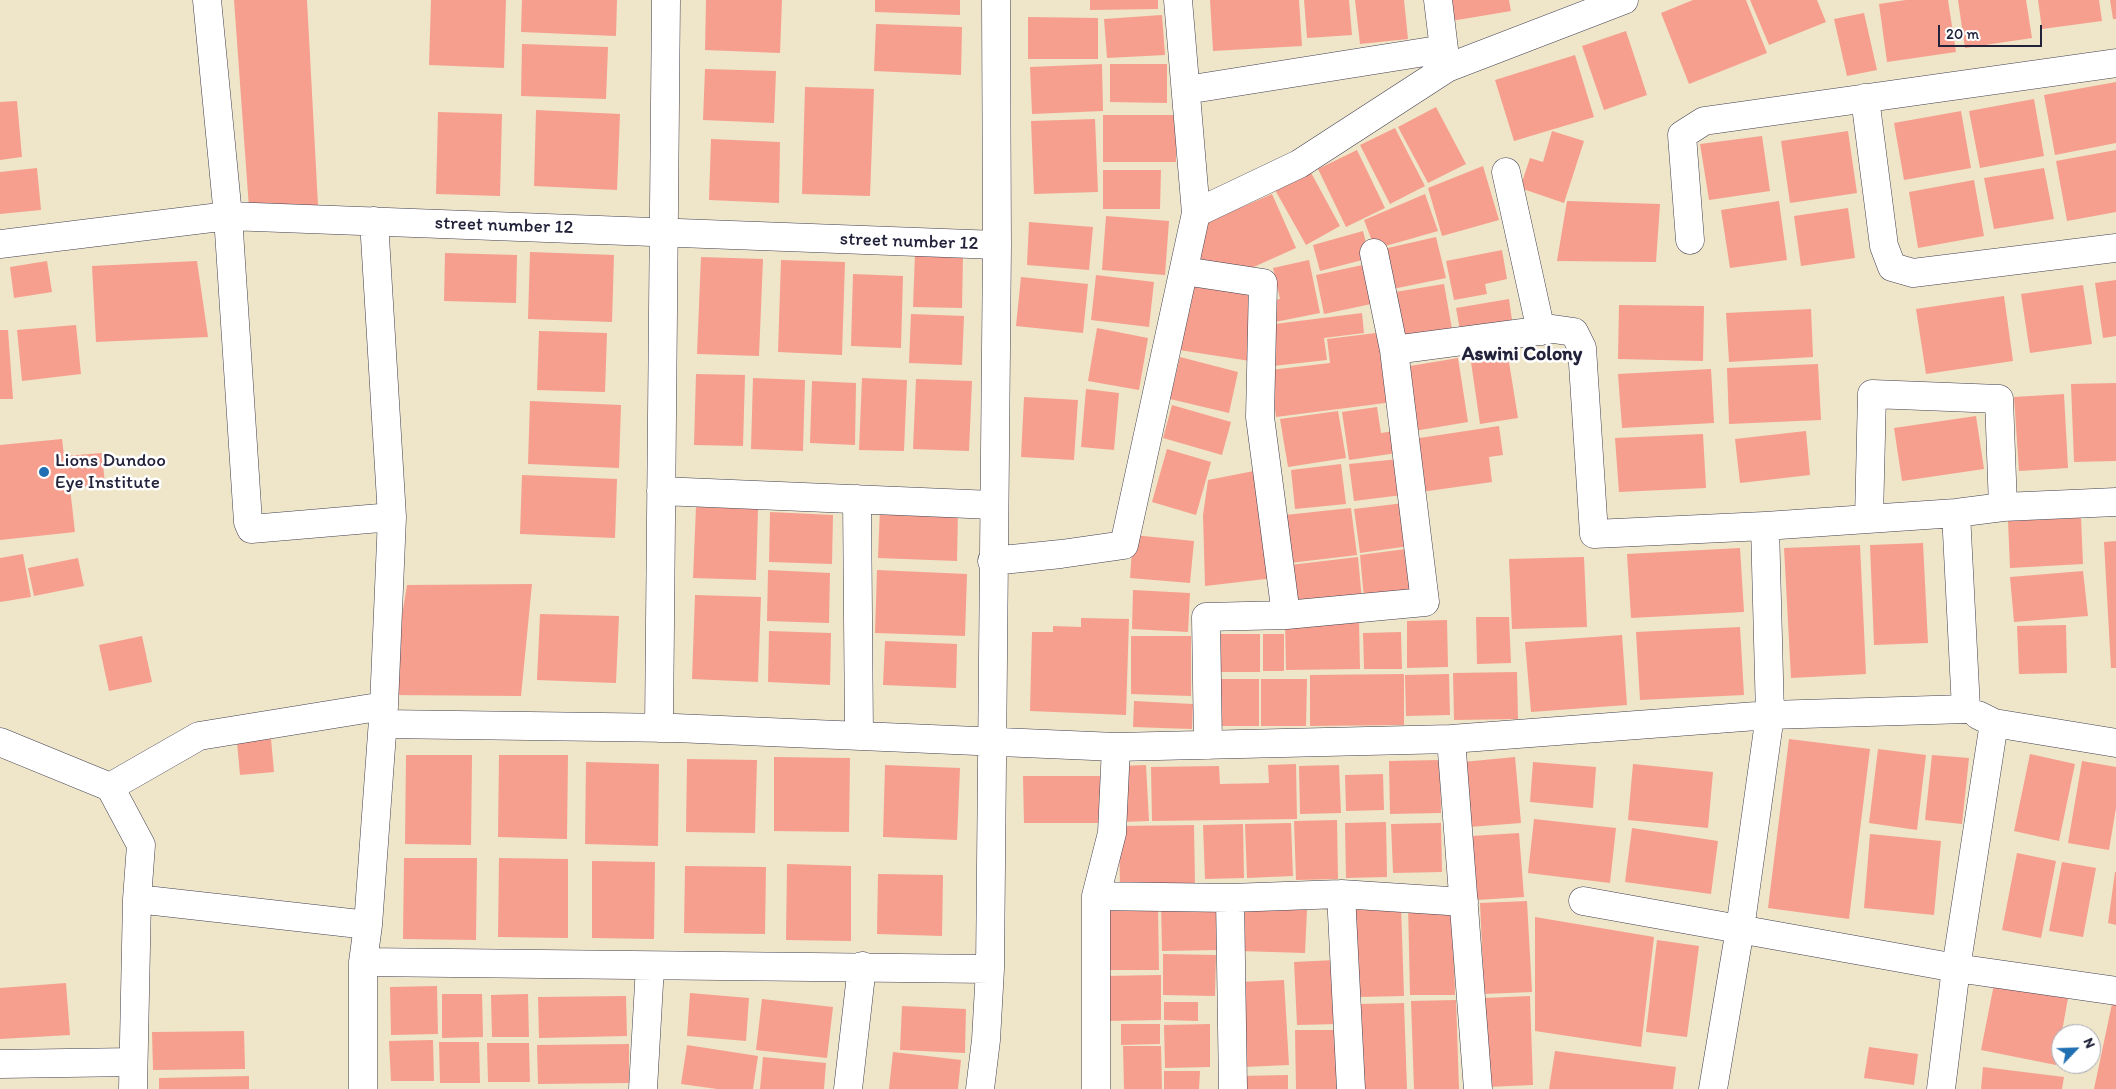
<!DOCTYPE html>
<style>
body{margin:0}
#map{position:relative;width:2116px;height:1089px;overflow:hidden;background:#efe5c9;font-family:Itim,sans-serif}
canvas{display:block}
.north{position:absolute;left:2051px;top:1024px;width:50px;height:50px;box-sizing:border-box;background:#fff;border:1px solid #a7a7b1;border-radius:50%;rotate:66deg;font-size:14px;font-weight:700;line-height:20px;text-align:center;color:#22223b}
.north::after{content:'';display:block;margin:auto;width:18px;height:22px;background:#1f6fb2;clip-path:polygon(50% 0,100% 100%,50% 72%,0 100%)}
.scale{position:absolute;left:1938px;top:25px;width:104px;height:22px;box-sizing:border-box;border:2px solid #22223b;border-top:0;padding-left:6px;font-size:15px;line-height:18px;white-space:nowrap;color:#22223b;-webkit-text-stroke:4px #fff;paint-order:stroke}
</style>
<div id="map">
<canvas width="2116" height="1089"></canvas>
<div class="north">N</div>
<div class="scale">20 m</div>
</div>
<script>
const context = document.querySelector('canvas').getContext('2d');
context.lineJoin = 'round';
function paint(path, color) {
  context.fillStyle = color;
  context.fill(path, 'evenodd');
}
function strokePath(path, color, width, dash) {
  context.strokeStyle = color;
  context.lineWidth = width;
  context.lineCap = dash ? 'butt' : 'round';
  context.setLineDash(dash || []);
  context.stroke(path);
}
function write(font, color, halo, rows, align = 'center') {
  context.font = font + ' Itim,sans-serif';
  context.lineWidth = 5;
  context.setLineDash([]);
  context.textBaseline = 'middle';
  context.strokeStyle = halo;
  context.fillStyle = color;
  for (const [text, x, y, turn = 0] of rows) {
    context.save();
    context.translate(x, y);
    context.rotate((+turn || 0) * Math.PI / 180);
    context.textAlign = isNaN(turn) ? turn : align;
    if (halo) context.strokeText(text, 0, 0);
    context.fillText(text, 0, 0);
    context.restore();
  }
}
paint(new Path2D(`
 M234,0H307L318,205L249,208Z
 M431,0H506L504,68L429,65Z
 M522,0H617L616,36L521,32Z
 M706,0H782L780,53L705,50Z
 M875,0H960V15L875,12Z
 M1090,0H1158V9L1090,10Z
 M1210,0H1299L1302,46L1213,51Z
 M1304,0H1349L1352,35L1307,38Z
 M1355,0H1404L1408,39L1360,44Z
 M1447,0H1509L1511,11L1451,21Z
 M1693,0H1746L1767,53L1689,84L1661,13Z
 M1750,0H1817L1826,22L1769,45Z
 M1906,0H1948L1956,52L1887,62L1879,4Z
 M1958,0H2026L2032,38L1965,48Z
 M2038,0H2099L2102,21L2042,29Z
 M2110,0H2116V19H2113Z
 M1864,13L1877,70L1847,76L1834,19Z
 M1162,15L1165,55L1107,58L1104,19Z
 M1028,17L1098,18V59H1028Z
 M876,24L962,27L961,75L874,71Z
 M1626,31L1647,95L1604,110L1582,46Z
 M522,44L608,47L606,99L521,96Z
 M1575,55L1594,117L1514,141L1495,80Z
 M1102,64L1103,111L1032,114L1030,67Z
 M1110,64H1167V103L1110,102Z
 M705,69L776,71L774,123L703,120Z
 M2116,82V143L2055,155L2044,95Z
 M805,87L874,89L870,196L802,194Z
 M2034,99L2044,156L1980,168L1969,111Z
 M17,101L22,157L0,160V102Z
 M1436,107L1466,164L1428,183L1398,127Z
 M536,110L620,114L617,190L534,186Z
 M1961,111L1971,168L1904,180L1894,123Z
 M438,112L502,114L500,196L436,194Z
 M1103,115H1176V162H1103Z
 M1095,119L1098,192L1034,194L1031,121Z
 M1395,128L1425,186L1390,204L1360,145Z
 M1552,131L1584,141L1564,203L1520,188L1530,158L1543,162Z
 M1848,131L1857,193L1790,203L1781,141Z
 M1762,136L1770,191L1709,200L1700,144Z
 M711,139L780,142L779,203L709,200Z
 M1357,150L1385,208L1346,227L1318,169Z
 M2116,150V212L2067,221L2056,161Z
 M1483,166L1499,220L1442,236L1428,188Z
 M37,168L41,210L0,214V172Z
 M2044,168L2054,219L1994,229L1984,178Z
 M1309,169L1340,226L1306,245L1274,188Z
 M1103,170H1161L1160,209H1103Z
 M1974,180L1984,236L1918,248L1909,192Z
 M1272,194L1296,248L1238,274L1191,263L1201,225Z
 M1425,194L1438,231L1375,249L1364,220Z
 M1567,201L1660,204L1656,262L1557,261Z
 M1779,201L1787,260L1730,268L1721,210Z
 M1848,208L1855,258L1801,266L1794,216Z
 M1106,216L1169,221L1165,275L1102,270Z
 M1029,222L1093,227L1089,270L1027,265Z
 M1363,231L1370,258L1320,271L1313,245Z
 M1436,237L1446,278L1388,290L1379,250Z
 M1502,250L1507,279L1485,284L1487,294L1454,300L1446,261Z
 M530,252L614,255L612,322L528,319Z
 M445,253L517,255L516,303L444,301Z
 M915,253L963,255L962,308L913,307Z
 M701,257L763,259L759,356L697,354Z
 M781,260L845,262L842,355L778,352Z
 M1309,260L1320,313L1270,323L1265,302L1280,299L1273,268Z
 M47,261L52,292L14,298L10,267Z
 M197,261L208,337L96,342L92,266Z
 M1367,264L1376,303L1324,314L1316,275Z
 M853,274L903,276L901,348L851,346Z
 M1096,275L1154,282L1149,327L1091,320Z
 M1021,277L1088,284L1083,333L1016,326Z
 M1190,280L1261,292L1250,361L1179,350Z
 M2116,280V336L2103,338L2095,283Z
 M1444,284L1452,329L1397,338L1389,293Z
 M2083,285L2092,344L2030,353L2021,294Z
 M2004,296L2013,361L1926,374L1916,309Z
 M1509,299L1513,327L1461,336L1456,308Z
 M1619,305L1704,306L1703,361L1618,359Z
 M1811,309L1813,357L1729,362L1726,313Z
 M1362,313L1364,333L1324,338L1327,360L1273,366L1267,325Z
 M911,314L964,316L962,365L909,363Z
 M76,325L81,374L22,381L17,330Z
 M1097,328L1148,338L1139,390L1088,381Z
 M0,330H8L13,399H0Z
 M539,331L607,333L605,392L537,390Z
 M1384,332L1393,402L1276,417L1270,370L1330,363L1327,339Z
 M1507,350L1518,418L1480,424L1470,355Z
 M1180,357L1238,372L1229,413L1170,399Z
 M1458,358L1468,422L1414,431L1404,367Z
 M1818,364L1821,420L1729,424L1727,368Z
 M1711,369L1714,423L1622,428L1618,374Z
 M696,374L745,375L743,446L694,445Z
 M753,378L805,380L803,451L751,449Z
 M862,378L907,380L904,451L859,450Z
 M916,379L972,381L969,451L913,449Z
 M812,381L856,383L855,445L810,443Z
 M2116,383V461L2074,462L2071,384Z
 M1086,389L1119,393L1114,450L1081,447Z
 M2064,394L2068,468L2019,471L2014,397Z
 M1024,397L1078,400L1074,460L1021,457Z
 M530,401L621,405L619,468L528,464Z
 M1172,405L1231,422L1222,455L1163,438Z
 M1377,407L1381,433L1394,431L1397,453L1349,460L1342,412Z
 M1338,411L1346,458L1288,467L1280,419Z
 M1976,416L1984,469L1902,481L1894,428Z
 M1499,426L1503,455L1489,457L1492,482L1421,492L1413,439Z
 M1806,431L1810,475L1740,483L1735,439Z
 M1703,434L1706,488L1619,492L1615,438Z
 M62,439L64,456L102,453L105,485L70,488L75,532L0,540V445Z
 M1167,449L1211,462L1196,515L1152,502Z
 M1399,459L1402,495L1354,501L1349,464Z
 M1341,464L1346,504L1295,509L1291,470Z
 M1259,470L1274,578L1205,586L1203,515L1208,480Z
 M522,475L617,479L615,538L520,534Z
 M1404,503L1409,546L1360,553L1354,509Z
 M696,507L758,509L756,580L693,578Z
 M880,508L958,511L957,561L878,558Z
 M1351,508L1357,555L1290,563L1285,515Z
 M770,512L833,515L832,564L769,562Z
 M2081,518L2083,564L2010,568L2008,521Z
 M1133,535L1194,541L1190,583L1130,578Z
 M2116,541V668H2111L2104,542Z
 M1923,543L1928,643L1874,645L1870,545Z
 M1860,545L1866,674L1791,678L1784,548Z
 M1413,548L1418,592L1364,598L1360,555Z
 M1740,548L1744,612L1631,618L1627,554Z
 M23,554L31,597L0,602V558Z
 M1358,557L1362,600L1294,607L1290,565Z
 M1584,557L1587,627L1512,629L1509,559Z
 M78,558L84,586L34,596L28,568Z
 M768,570L830,573L829,623L767,621Z
 M877,570L967,574L965,636L875,633Z
 M2083,571L2088,616L2014,622L2010,577Z
 M532,584L521,696L389,695L407,585Z
 M1133,590L1190,593L1188,632L1132,629Z
 M695,595L761,597L758,682L692,679Z
 M540,614L619,616L616,683L537,680Z
 M1476,617H1509L1511,663L1477,664Z
 M1081,618L1129,619L1126,715L1030,711L1032,632H1053V626L1081,627Z
 M1447,620L1448,667L1407,668V621Z
 M1359,621L1360,669L1286,670L1285,622Z
 M2066,625L2067,673L2019,674L2017,626Z
 M1740,627L1744,695L1640,700L1636,632Z
 M769,631L831,633L830,685L768,682Z
 M1401,632L1402,669H1364L1363,633Z
 M1213,634H1260V672H1214Z
 M1263,634H1284V671H1263Z
 M1622,635L1627,705L1531,712L1525,642Z
 M142,636L152,682L109,691L99,645Z
 M1131,636H1191V696L1131,694Z
 M885,641L957,644L956,688L883,685Z
 M1517,672L1518,719L1454,720L1453,673Z
 M1404,674V725L1310,726V675Z
 M1449,674L1450,715L1406,716L1405,675Z
 M1213,679H1259V726H1212Z
 M1261,679H1307L1306,726H1261Z
 M1134,701L1193,704L1192,729L1133,727Z
 M271,739L274,772L240,775L237,742Z
 M1789,739L1870,749L1849,919L1768,908Z
 M1878,749L1926,755L1917,830L1869,823Z
 M2030,754L2075,764L2059,841L2014,831Z
 M406,755H472L471,845L405,844Z
 M499,755H568L567,839L498,837Z
 M1932,755L1969,758L1962,824L1925,820Z
 M774,757L850,758L849,832L774,831Z
 M1515,757L1521,823L1469,827L1463,762Z
 M687,759L757,760L755,833L686,832Z
 M1440,760L1441,813L1390,814L1389,761Z
 M2082,761L2116,767V808L2109,850L2068,843Z
 M586,762L659,764L658,846L585,844Z
 M1533,762L1596,767L1593,808L1530,802Z
 M1296,764L1297,819L1152,821L1151,767L1219,766L1220,784L1269,783L1268,765Z
 M1633,764L1713,772L1708,828L1628,820Z
 M885,765L960,768L957,840L883,837Z
 M1146,765L1149,821L1122,822L1120,766Z
 M1339,765L1341,813L1300,814L1299,766Z
 M1383,774L1384,810L1346,811L1345,775Z
 M1023,776H1105L1108,823H1024Z
 M1534,819L1616,828L1610,883L1528,873Z
 M1337,820L1338,879L1296,880L1294,821Z
 M1386,822L1387,877L1346,878L1345,823Z
 M1291,823L1293,876L1247,878L1245,824Z
 M1441,823L1442,872L1393,873L1391,824Z
 M1243,824L1244,878L1205,879L1203,825Z
 M1194,825L1195,887L1120,888L1119,826Z
 M1632,828L1718,841L1711,894L1625,882Z
 M1519,833L1524,897L1477,900L1471,836Z
 M1870,834L1941,841L1934,915L1864,908Z
 M2017,853L2056,861L2041,938L2002,930Z
 M404,858H477L476,940L403,939Z
 M499,858L568,859V938L498,937Z
 M592,861L655,862L654,939L592,938Z
 M2062,862L2096,868L2083,937L2049,931Z
 M787,864L851,866V941L786,940Z
 M685,866L766,867L765,934L684,933Z
 M2115,872H2116V925L2108,923Z
 M878,874L943,875L942,936L877,934Z
 M1527,901L1532,992L1484,994L1480,903Z
 M1219,903L1220,950L1162,951L1161,904Z
 M1158,905L1159,970H1103L1102,906Z
 M1401,905L1404,996L1358,997L1355,907Z
 M1408,905H1453L1455,995H1410Z
 M1240,909L1307,910L1305,953L1239,951Z
 M1535,917L1654,937L1641,1047L1535,1031Z
 M1657,940L1699,946L1687,1037L1646,1032Z
 M1163,954L1216,955L1215,996L1163,995Z
 M1335,960L1338,1024L1297,1025L1294,962Z
 M1161,975V1020L1105,1021L1104,976Z
 M1284,980L1289,1065L1244,1067L1239,982Z
 M66,983L70,1035L0,1039V988Z
 M1994,984L2068,998L2056,1065L1981,1050Z
 M437,986L438,1034L391,1035L390,987Z
 M690,993L749,998L746,1041L687,1036Z
 M442,994H482L483,1037L442,1038Z
 M528,994L529,1037H492L491,995Z
 M626,996L627,1036L539,1038L538,997Z
 M1530,996L1533,1085L1487,1087L1483,998Z
 M762,999L833,1007L827,1058L756,1050Z
 M2113,999L2116,1000V1089H2094Z
 M1456,1000L1459,1089H1414L1411,1001Z
 M1164,1002H1198V1021L1164,1020Z
 M1404,1003L1407,1089H1364L1360,1004Z
 M902,1006L966,1009L965,1053L900,1050Z
 M1121,1024H1160V1044L1121,1045Z
 M1210,1024V1067L1165,1068L1164,1025Z
 M1295,1030H1342V1089H1296Z
 M244,1031L245,1069L153,1070L152,1032Z
 M433,1040L434,1081H391L389,1041Z
 M439,1042H479L480,1083H440Z
 M487,1043H529L530,1082H488Z
 M629,1044V1083L538,1084L537,1045Z
 M687,1045L758,1056L753,1089H717L681,1084Z
 M1123,1046H1161L1162,1089H1124Z
 M1869,1047L1918,1054L1914,1085L1864,1078Z
 M1555,1051L1676,1067L1673,1089H1549Z
 M893,1052L961,1060L958,1089H889Z
 M763,1057L826,1063L824,1089H760Z
 M1983,1067L2064,1077L2062,1089H1981Z
 M1164,1071H1200L1199,1089H1164Z
 M1288,1075V1089H1239L1238,1076Z
 M249,1076V1089H159V1078Z`), '#f69f8e');
const minor = new Path2D(`
 M207,0L228,216L997,245
 M1178,0L1196,213
 M1438,0L1446,66
 M1186,90L1444,49
 M1865,98L1884,246L1892,267L1913,273L2116,248
 M1506,172L1541,331
 M1690,240L1682,135L1704,121L2116,63
 M0,244L228,216L248,522L251,529L392,517
 M1374,253L1394,350L1553,329L1574,332L1582,348L1594,534L1765,526L1956,513L2003,507L2116,502
 M1184,271L1263,283L1260,417L1286,615
 M661,491L993,505
 M857,499L859,734
 M1869,518L1872,394L1999,399L2003,507
 M992,561L1061,554L1124,545L1196,213L1299,164L1447,68L1624,0
 M1978,715L1994,723L2116,743
 M383,724L675,728L1116,747L1451,739L1770,715L1966,709L1956,513
 M659,728L666,0
 M1451,739L1478,1089
 M0,742L110,787L141,845L137,899L133,1089
 M1208,745L1206,617L1286,615L1425,602L1394,350
 M110,787L199,736L384,706
 M1341,894L1351,1089
 M1096,896L1230,898L1341,894L1464,902
 M1230,898L1233,1089
 M137,899L368,925L384,706L392,517L374,221
 M1583,901L1956,968L2116,991
 M368,925L363,962L990,969
 M363,962V1089
 M0,1064L133,1062
 M643,1089L650,966
 M848,1089L862,966
 M980,1089L986,1040L990,969L997,245L996,0
 M1096,1089V896L1112,833L1116,747
 M1713,1089L1740,929L1770,715L1765,526
 M1941,1089L1956,968L1994,723`);
strokePath(minor, '#413f50', 29);
strokePath(minor, '#fff', 28);
for (const [x, y, r, color] of [
 [44,472,6,"#1f6fb2"]
]) {
  const dot = new Path2D();
  dot.arc(x, y, r, 0, 2 * Math.PI);
  context.fillStyle = color;
  context.fill(dot);
  strokePath(dot, '#fff', 2);
}
write('19px', '#22223b', '#fff', [
 ["street number 12",504,226,2],
 ["street number 12",909,242,2]
]);
write('19px', '#22223b', '#fff', [
 ["Lions Dundoo",55,461],
 ["Eye Institute",55,483]
], 'left');
write('bold 20px', '#22223b', '#fff', [
 ["Aswini Colony",1522,355]
]);
</script>
